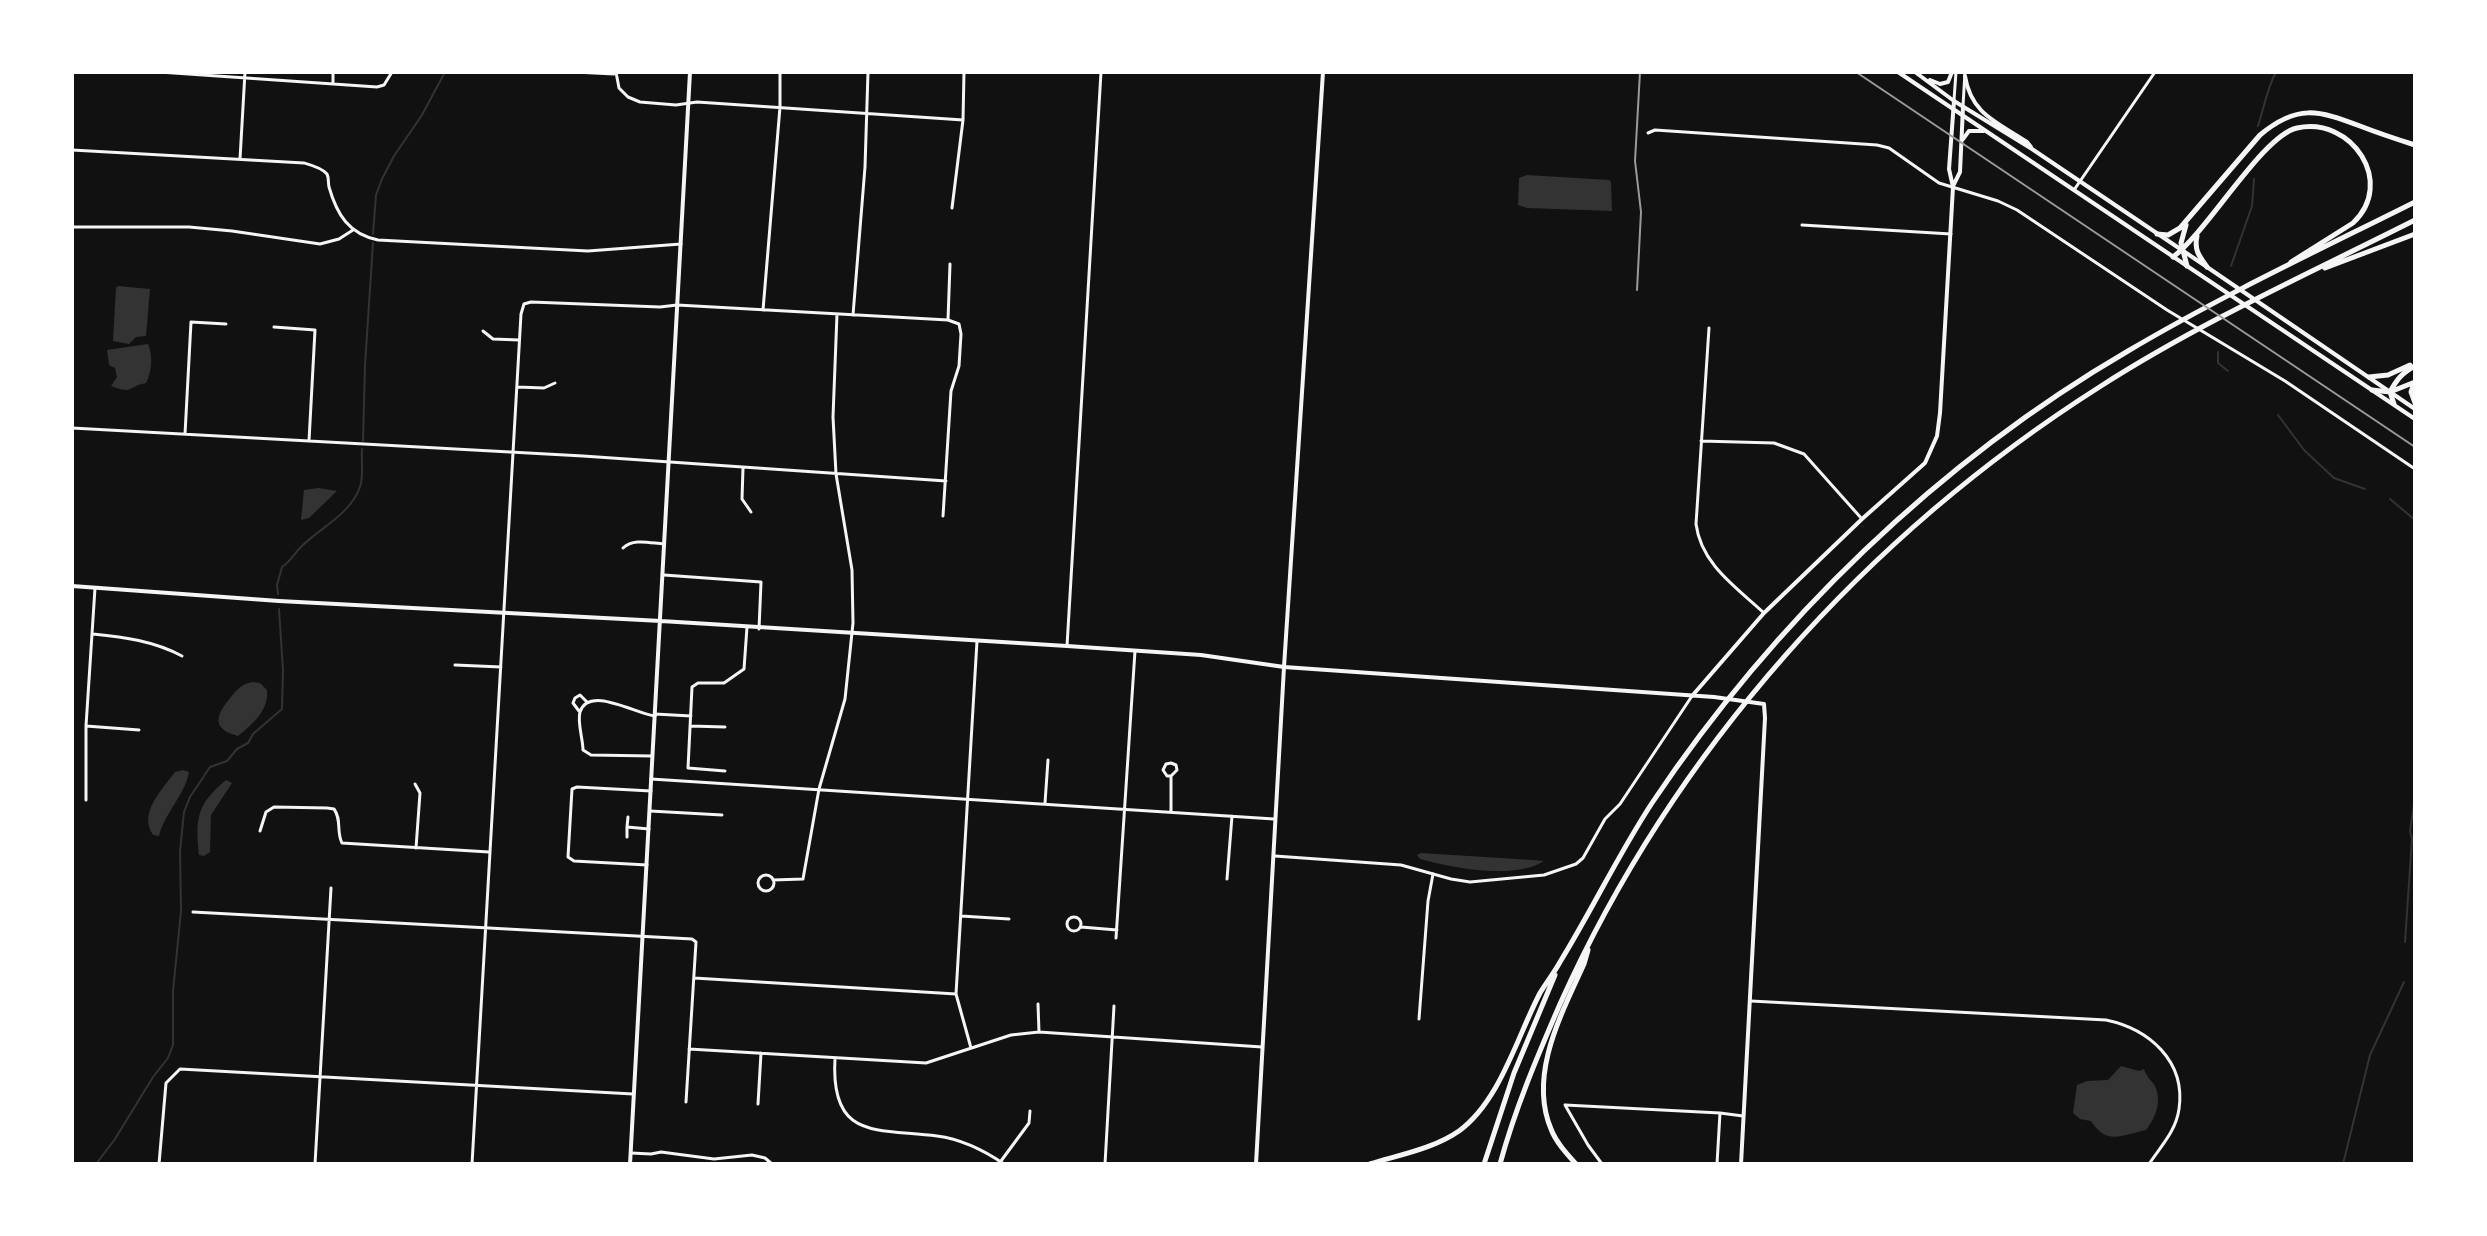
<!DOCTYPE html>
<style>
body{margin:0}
#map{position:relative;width:2487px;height:1236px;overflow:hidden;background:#111;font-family:Quicksand,sans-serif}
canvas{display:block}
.frame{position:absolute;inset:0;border:74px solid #fff;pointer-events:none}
</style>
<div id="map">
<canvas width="2487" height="1236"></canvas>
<div class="frame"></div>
</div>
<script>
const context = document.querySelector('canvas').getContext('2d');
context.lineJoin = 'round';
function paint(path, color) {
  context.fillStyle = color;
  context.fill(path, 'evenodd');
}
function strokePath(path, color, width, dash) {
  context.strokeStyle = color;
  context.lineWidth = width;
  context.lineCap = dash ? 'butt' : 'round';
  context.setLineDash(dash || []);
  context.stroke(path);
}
paint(new Path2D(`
 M1527,175L1609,180L1611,182L1612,211L1527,208L1518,205L1519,178Z
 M118,286L150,289L146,336L136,337L129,344L113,341L116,288Z
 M148,344C153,355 152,372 146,383C128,386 134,395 111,386L117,377L115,368L109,365L107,350Z
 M318,488L337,491L309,518L301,520L304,490Z
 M253,682L260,683L267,690C269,710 253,724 238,736C216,730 213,720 227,702C235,692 240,684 253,682Z
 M183,770L189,772C185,795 165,812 159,836L153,835C138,813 162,790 175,772Z
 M226,780L232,783L211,815L210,852L204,856L199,855C195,818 197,804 226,780Z
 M1421,853L1532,860L1544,861C1515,880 1453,868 1420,859L1417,855Z
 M2121,1066L2139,1071L2144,1069C2146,1076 2151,1080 2155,1086C2162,1102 2156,1117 2146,1130C2122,1135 2107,1146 2091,1121L2080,1119L2073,1113L2077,1085L2087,1081L2108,1080Z`), '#333');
strokePath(new Path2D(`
 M2258,126C2264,108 2267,88 2276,72
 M373,234L376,195L382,179L394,156L422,115L445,72
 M2231,266L2252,206L2254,179
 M2218,352V363L2228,371
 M2278,415L2304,450L2334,478L2365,489
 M363,441L365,365L373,243
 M2390,499L2415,520
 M278,594L277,585L282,567C291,561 295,552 303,545C323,526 350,514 360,487C364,476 361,461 362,449
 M2405,942L2412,839L2410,831L2415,798
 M96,1164L115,1139L153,1077L168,1058L173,1045V991L181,911L180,851L184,812L190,797L210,767L227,761L237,749L248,743L253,734L282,709L283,670L279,609
 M2343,1164L2370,1055L2404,982`), '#333', 2);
strokePath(new Path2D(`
 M1744,1163L1798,1164`), '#f5f5f5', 1);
strokePath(new Path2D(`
 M159,72L377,87L384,85L392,72
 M574,72L614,74
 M616,72L619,88L628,97L640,102L676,105L697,102L963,120
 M333,84V72
 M1648,133L1655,130L1877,145L1889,148L1939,183L1998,201L2017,210L2167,310L2285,381L2415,469
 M72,150L304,163C311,165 322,168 327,174C329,178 328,183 329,187C337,215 349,234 378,240L588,251L681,244
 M240,159L245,72
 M2074,190L2155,72
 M952,208L963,120L964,72
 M1802,225L1951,234
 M72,227H189L232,231L320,244L339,239L353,230
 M763,310L780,107V72
 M853,315L865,167L868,72
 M274,327L315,330L309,441
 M1709,328L1696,524C1701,564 1736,587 1764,613
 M483,331L493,339L519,340
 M517,387L544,388L555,383
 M72,428L583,456L946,481
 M185,434L191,322L226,324
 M1701,441L1774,443L1804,454L1862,519
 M743,468L742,499L751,512
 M943,516L951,391L959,366L961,334L959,324L948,320L950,264
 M623,548C633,538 650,543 664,544
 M664,575L761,582L759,629
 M93,634C124,637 154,641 182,656
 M1067,646L1101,72
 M455,665L501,667
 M579,711L573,703L575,698L580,695L587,702
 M655,714L691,716
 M86,726L139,730
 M690,726L725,727
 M652,756L591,755L583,750C583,739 577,722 580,712C589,685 636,714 655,716
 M725,771L688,768L692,687L698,683H724L744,669L747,627
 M651,779L1274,819
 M415,784L420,793L416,848
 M86,800V726L95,588
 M1045,803L1048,760
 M650,811L722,815
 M1171,812V776L1177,770L1176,765L1171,763L1166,764L1163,770L1167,776H1171
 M628,817L627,827L649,829
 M260,831L266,812L274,807L327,808L334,809C342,820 336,831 342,843L489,852
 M627,837V827
 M647,865L574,861L568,857L572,789L577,787L651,791
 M758 883a8 8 0 1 1 16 0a8 8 0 1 1-16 0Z
 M1227,879L1232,816
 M773,880L803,879L819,789L845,699L853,623L852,570L836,474L833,417L837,314
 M193,912L692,939L696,942L686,1102
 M961,916L1009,919
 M1067 924a7 7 0 1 1 14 0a7 7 0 1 1-14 0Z
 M1081,927L1117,930
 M1116,938L1135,651
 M694,978L956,994
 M1751,1001L2106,1020C2149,1029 2186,1061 2179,1109C2176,1131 2161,1146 2149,1164
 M1038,1004L1039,1032
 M1419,1019L1428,901L1433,874
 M971,1048L956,994L977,641
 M689,1049L926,1063L1011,1035L1039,1032L1262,1047
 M835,1058C830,1141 877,1128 937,1136C960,1139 985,1151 1004,1164
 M758,1104L761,1053
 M1565,1105L1720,1113L1743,1116
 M1565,1105L1588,1145L1602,1164
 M631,1153L651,1154L661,1152L714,1159L752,1155L765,1158L772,1164
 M1001,1161L1029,1123L1030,1111
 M159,1164L166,1083L180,1069L633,1094
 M315,1164L331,888
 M472,1164L521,314L524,304L531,302L660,307L677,305L948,320
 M1105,1164L1114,1006
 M1717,1164L1720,1113`), '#f5f5f5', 3);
strokePath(new Path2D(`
 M1954,100L1956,72
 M1963,106L1965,72
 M1275,856L1401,865L1451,879L1470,882L1544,875L1576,864L1583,858L1605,819L1620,804L1692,696`), '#f5f5f5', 3);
strokePath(new Path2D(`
 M1954,184L1960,172L1963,107
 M72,586L279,601L661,621L1067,646L1201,655L1284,667L1714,697L1764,704L1765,718L1741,1164
 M1692,696L1764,613L1862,519L1925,463L1937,436L1940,413L1953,187L1949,169L1954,101
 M630,1164L690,72
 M1256,1164L1284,667L1323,72`), '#f5f5f5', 4);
strokePath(new Path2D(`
 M1898,72L2415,419
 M1915,72L1954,101L2032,149L2207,267L2415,409
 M1965,76C1971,114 1997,122 2027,142L2031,147
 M1930,80L1940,84L1948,82L1952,72
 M1963,139L1969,131H1984`), '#f5f5f5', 4);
strokePath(new Path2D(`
 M2186,225L2181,243L2187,266
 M2157,234L2168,235L2180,228L2260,135C2297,104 2318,110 2360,126C2378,133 2396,139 2415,145
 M2197,236C2194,250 2199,256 2207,267
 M2173,257C2209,230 2262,136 2297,128C2352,116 2396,183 2353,223L2291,262
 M2325,268L2415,234
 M2369,377L2388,375L2410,365
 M2414,383L2411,392L2415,403
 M2372,390L2390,392L2415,382
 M2394,404L2390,392C2397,379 2402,373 2415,366
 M1370,1164C1399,1155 1433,1149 1459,1131C1500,1101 1517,1037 1540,993C1546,983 1554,973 1560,962C1592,910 1618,855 1652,803C1773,622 1939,461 2128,351C2221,296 2319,250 2415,202
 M1484,1164L1514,1073L1555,975
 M1500,1164C1515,1109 1537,1057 1560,1004C1674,750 1866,535 2101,386C2201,322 2310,273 2415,220
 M1576,1164C1566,1153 1556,1142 1551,1129C1528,1074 1562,1013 1584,964L1588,950`), '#f5f5f5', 5);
strokePath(new Path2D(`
 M1856,72L2415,447
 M1637,290L1641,212L1635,161L1640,72`), '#9a9a9a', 2);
</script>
